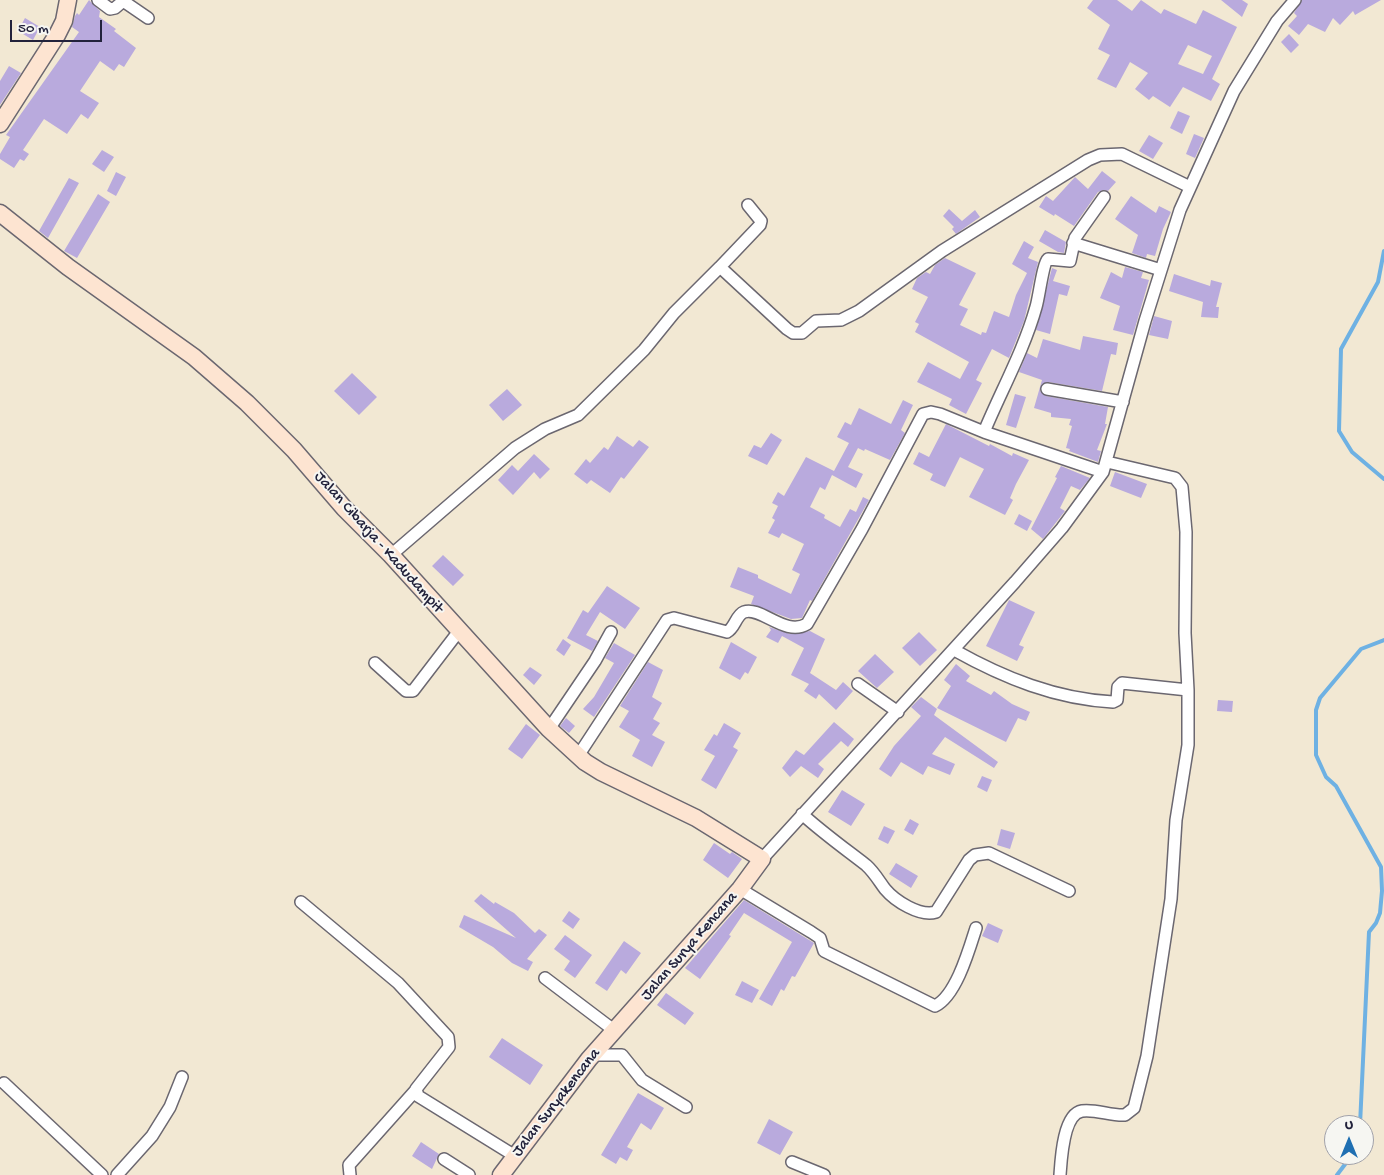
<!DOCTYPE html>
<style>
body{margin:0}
#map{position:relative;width:1384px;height:1175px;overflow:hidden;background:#f2e8d3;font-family:"Gochi Hand",sans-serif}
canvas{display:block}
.north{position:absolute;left:1324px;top:1115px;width:50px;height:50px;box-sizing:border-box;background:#f6f6f2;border:1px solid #a1a1a9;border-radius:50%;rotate:0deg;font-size:14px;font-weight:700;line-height:20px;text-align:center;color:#22223b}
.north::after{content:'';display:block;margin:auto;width:18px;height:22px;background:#1f6fb2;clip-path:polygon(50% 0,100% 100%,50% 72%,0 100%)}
.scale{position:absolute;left:10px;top:20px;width:92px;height:22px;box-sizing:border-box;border:2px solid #22223b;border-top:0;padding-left:6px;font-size:15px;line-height:18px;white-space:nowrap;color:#22223b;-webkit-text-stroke:4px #f6f6f2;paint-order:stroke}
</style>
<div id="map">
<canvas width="1384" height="1175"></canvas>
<div class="north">U</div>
<div class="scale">50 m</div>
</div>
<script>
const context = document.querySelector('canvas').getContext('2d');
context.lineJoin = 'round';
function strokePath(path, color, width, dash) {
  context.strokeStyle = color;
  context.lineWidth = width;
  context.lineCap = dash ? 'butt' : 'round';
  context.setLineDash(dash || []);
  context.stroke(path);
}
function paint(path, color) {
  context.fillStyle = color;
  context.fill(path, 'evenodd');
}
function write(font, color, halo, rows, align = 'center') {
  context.font = font + ' "Gochi Hand",sans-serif';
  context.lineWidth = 4;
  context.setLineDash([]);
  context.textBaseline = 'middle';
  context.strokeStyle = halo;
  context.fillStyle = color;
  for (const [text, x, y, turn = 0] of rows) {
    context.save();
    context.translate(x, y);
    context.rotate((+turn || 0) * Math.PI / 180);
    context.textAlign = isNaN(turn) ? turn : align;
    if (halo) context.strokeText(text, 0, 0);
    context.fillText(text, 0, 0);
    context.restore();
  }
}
strokePath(new Path2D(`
 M1384,251L1378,282L1341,349L1339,431L1352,452L1384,479
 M1360,1125L1369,932L1376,923L1380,913L1382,891L1381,867L1336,786L1326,777L1316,755V710L1320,698L1361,649L1384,640
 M1337,1175L1352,1155`), '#6eb1e3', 4);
paint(new Path2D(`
 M89,0L100,11L99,17L116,29L114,31L136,48L124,67L119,64L114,71L100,61L80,91L99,103L88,119L81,114L67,134L44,119L23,150L29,154L24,161L20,159L14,168L0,159V154L10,137L6,135L79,32L72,27L75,16L77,13L79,15Z
 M1093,0H1117L1132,11L1141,0L1161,14L1164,9L1196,24L1203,10L1237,27L1212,79L1220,84L1211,101L1183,87L1170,107L1153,96L1149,100L1135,89L1148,73L1130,62L1116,88L1097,79L1110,55L1098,49L1110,25L1087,8ZM1188,45L1212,56L1203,74L1178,64Z
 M1221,0H1242L1248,4L1242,17Z
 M1302,0H1381L1355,15L1353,11L1340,25L1333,18L1325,32L1308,24L1299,35L1288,26L1297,16L1294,13Z
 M25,18L40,27L33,40L18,31Z
 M1289,34L1299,45L1291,53L1281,42Z
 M9,66L21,73L0,105V81Z
 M1178,111L1190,116L1182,134L1170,128Z
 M1194,134L1204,138L1195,158L1186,154Z
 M1149,135L1163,143L1153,159L1139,151Z
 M102,150L114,157L104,172L92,164Z
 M1102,171L1116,182L1108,191L1104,190L1098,192L1074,226L1055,214L1054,216L1039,207L1046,196L1053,201L1075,177L1088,189Z
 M116,172L126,177L116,196L107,191Z
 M69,178L79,183L48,238L39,231Z
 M98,194L110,202L77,258L64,251Z
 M1131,196L1156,213L1159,206L1171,212L1163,229L1155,256L1147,254L1146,258L1132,253L1138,235L1115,219Z
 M949,209L962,221L975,210L980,217L956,234L952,229L954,227L943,216Z
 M1045,230L1066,242L1064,253L1058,252L1039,241Z
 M1024,241L1034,247L1028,258L1038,262L1024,321L1009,358L992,349L976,380L982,383L966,414L949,405L952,399L917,382L928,362L960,379L969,362L915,332L919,324L915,322L928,297L912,289L917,278L926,272L930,274L935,265L945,258L976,273L959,305L968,309L960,325L981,335L982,332L986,333L994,311L1009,317L1016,295L1027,273L1012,264Z
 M1125,267L1143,272L1141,278L1149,280L1133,335L1113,330L1120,306L1100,298L1111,272L1122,278Z
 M1052,268L1057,270L1053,281L1070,286L1067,296L1059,294L1050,334L1036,330Z
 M1174,274L1210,286L1211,280L1222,283L1216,307H1219L1218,318L1201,317L1203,302L1169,291Z
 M1154,316L1172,321L1168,339L1149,335Z
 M1083,336L1118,343L1116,355L1111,354L1102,391L1048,382L1042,384L1040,391L1046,396L1108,407L1105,424H1107L1097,450L1101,451L1098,462L1069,451L1070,449L1066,448L1072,426L1069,425L1071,419L1051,417V413L1034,408L1042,380L1019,372L1027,353L1037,358L1043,339L1080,350Z
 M352,373L377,397L359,415L334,391Z
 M507,389L522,405L503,421L489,405Z
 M1015,394L1026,397L1016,428L1006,425Z
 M903,400L913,405L901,430L905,433L890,460L865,449L864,451L858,448L848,467L863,474L856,488L832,475L825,490L820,487L810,507L825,515L824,518L840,527L850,509L856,512L863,497L869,500L812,601L810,600L802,618L791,619L751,604L754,596L730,587L738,567L758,575V578L791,594L800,574L792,570L804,544L782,533L779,538L768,533L775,520L772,518L778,506L772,503L778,492L784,496L806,457L834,471L849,443L837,437L845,422L851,425L859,408L891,424Z
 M946,424L989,446L990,444L1012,456L1013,453L1029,460L1016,484L1010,498L1013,500L1005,515L969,497L984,469L960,457L945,487L930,480L933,474L913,464L919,452L929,457Z
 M771,433L782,440L767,465L748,456L754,445L761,448Z
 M617,436L633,447L639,440L649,447L624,479L621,477L610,493L591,480L587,484L574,474L586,459L590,463L604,447L608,450Z
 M534,454L550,469L540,479L534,472L513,495L498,480L512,465L518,471Z
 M1061,466L1090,478L1080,490L1071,486L1060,508L1065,511L1043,539L1031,529L1057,478L1055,477Z
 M1115,472L1147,484L1141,498L1110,486Z
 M1019,514L1032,521L1027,531L1014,524Z
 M443,555L464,575L453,586L432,566Z
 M607,586L640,608L625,629L600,612L586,635L598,641L592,651L567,638L583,610L588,613Z
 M1009,600L1035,612L1019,645L1024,647L1017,661L986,646Z
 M769,627L790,634L810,631L825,639L810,673L836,690L843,682L853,691L836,710L819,694L816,699L804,691L809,684L791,675L804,648L782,636L778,643L766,637L771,630Z
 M919,632L937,650L920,666L902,648Z
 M563,639L571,645L564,656L556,650Z
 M731,642L757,657L748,674L745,672L740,680L719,668Z
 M614,643L635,655L594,717L583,709L594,697L614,663L605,658Z
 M875,654L894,672L877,688L858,671Z
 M648,662L663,670L652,697L662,703L653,719L660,723L652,735L665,742L652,767L632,756L640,740L619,727L629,711L620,706Z
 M956,664L970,676L966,681L991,695L994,691L1012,704L1030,712L1026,721L1018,718L1006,742L937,708L951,686L944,680Z
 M530,667L542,675L534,685L523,675Z
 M921,697L937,709L934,715L998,762L994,768L945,737L932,754L955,764L950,775L928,766L923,775L901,762L891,777L879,769L894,746L921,716L911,707Z
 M1218,700L1233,701L1232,712L1217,711Z
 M566,718L575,726L569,733L560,726Z
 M834,722L854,739L848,747L841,741L818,764L824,769L818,778L801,766L790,777L782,768L796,750L804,755Z
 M724,723L741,733L733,747L738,750L716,789L701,780L715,756L704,750L714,734L717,736Z
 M526,724L540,735L522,759L508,749Z
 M982,776L992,780L987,792L977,787Z
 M842,790L865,804L851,826L828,812Z
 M910,819L919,824L913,835L904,830Z
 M884,826L895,831L888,844L878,839Z
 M1001,829L1015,833L1010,849L997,845Z
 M714,843L730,854L732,852L742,859L728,878L703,860Z
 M896,863L918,876L911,888L889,874Z
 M481,894L494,904L495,902L514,913L535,933L539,929L547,935L527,959L533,962L528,971L512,963L493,947L459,927L464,915L516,938L474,901Z
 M744,900L814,943L795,977L792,976L784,991L781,989L772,1006L759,999L792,942L744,913L729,935L731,936L700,979L685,968Z
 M569,911L580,919L573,929L562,921Z
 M988,923L1003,930L998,943L982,936Z
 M565,935L592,955L575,978L564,970L570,961L554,949Z
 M624,941L641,953L626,974L621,970L607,991L595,983Z
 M742,981L759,990L752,1003L735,995Z
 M666,993L694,1013L685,1025L657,1005Z
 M502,1038L543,1065L530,1085L489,1057Z
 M638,1093L664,1108L651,1130L641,1123L627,1147L633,1150L627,1161L620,1157L616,1164L601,1155Z
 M769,1119L793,1132L780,1155L757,1143Z
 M421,1142L439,1154L432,1169L412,1156Z`), '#b9aadd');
const street = new Path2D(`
 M98,0L110,9L115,8L122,2L126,3L148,18
 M1073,243L1161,270
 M720,267L760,225L761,221L748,205
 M1047,389L1123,402
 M984,432C1001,391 1024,350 1036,307C1039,297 1043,263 1048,259L1070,261L1075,238L1104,197
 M391,555L515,448L545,429L578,415L644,350L674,313L720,267L787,329L793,333H802L816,321L841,320L859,311L942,251L1088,160L1100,155L1122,154L1190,187
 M954,650C1004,678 1056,699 1113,702L1117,700L1118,687L1122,683L1188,690
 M375,663L406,691H413L459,631
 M858,684L898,712
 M549,729L595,661L611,632
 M578,756L667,620L674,618L727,632C735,628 736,615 744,612C761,606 785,637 807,624L862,529L923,414L931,412L940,414L984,432L1103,472
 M802,814C823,833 844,848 866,865C874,872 879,881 885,889C895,901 920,917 936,912L969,860L975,855L989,853L1069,891
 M762,859L1015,582L1062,528L1103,472L1145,321L1180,210L1234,91L1277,21L1295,0
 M740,889L811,932L820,938L824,951L935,1006C956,996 969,950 976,928
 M301,902L398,983L448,1037L449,1047L416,1089L418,1096L515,1156
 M545,978L615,1031
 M593,1055H622L642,1080L686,1107
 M4,1083L102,1175
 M444,1159L469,1175
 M792,1162L824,1175
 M117,1175L152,1136L170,1107L182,1077
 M350,1175L349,1165L415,1091
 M1060,1175C1061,1161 1063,1114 1082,1111C1096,1109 1111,1116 1125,1115L1134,1108L1147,1056L1171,899L1176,820L1188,745V690L1185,633L1186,532L1182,487L1175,478L1107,462`);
const secondary = new Path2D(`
 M0,124L57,35L64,21L68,0
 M0,213L68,267L194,357L247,403L294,450L344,508L391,555L549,729L585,762L601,772L696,818L762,859L740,889L589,1059L501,1175`);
strokePath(street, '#6b6770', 14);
strokePath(secondary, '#6b6770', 19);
strokePath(street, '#fff', 11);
strokePath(secondary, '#fde4d1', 16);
write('16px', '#22223b', '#f6f6f2', [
 ["Jalan Cibarja - Kadudampit",378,543,48],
 ["Jalan Surya Kencana",690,947,-49],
 ["Jalan Suryakencana",557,1103,-52]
]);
</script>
